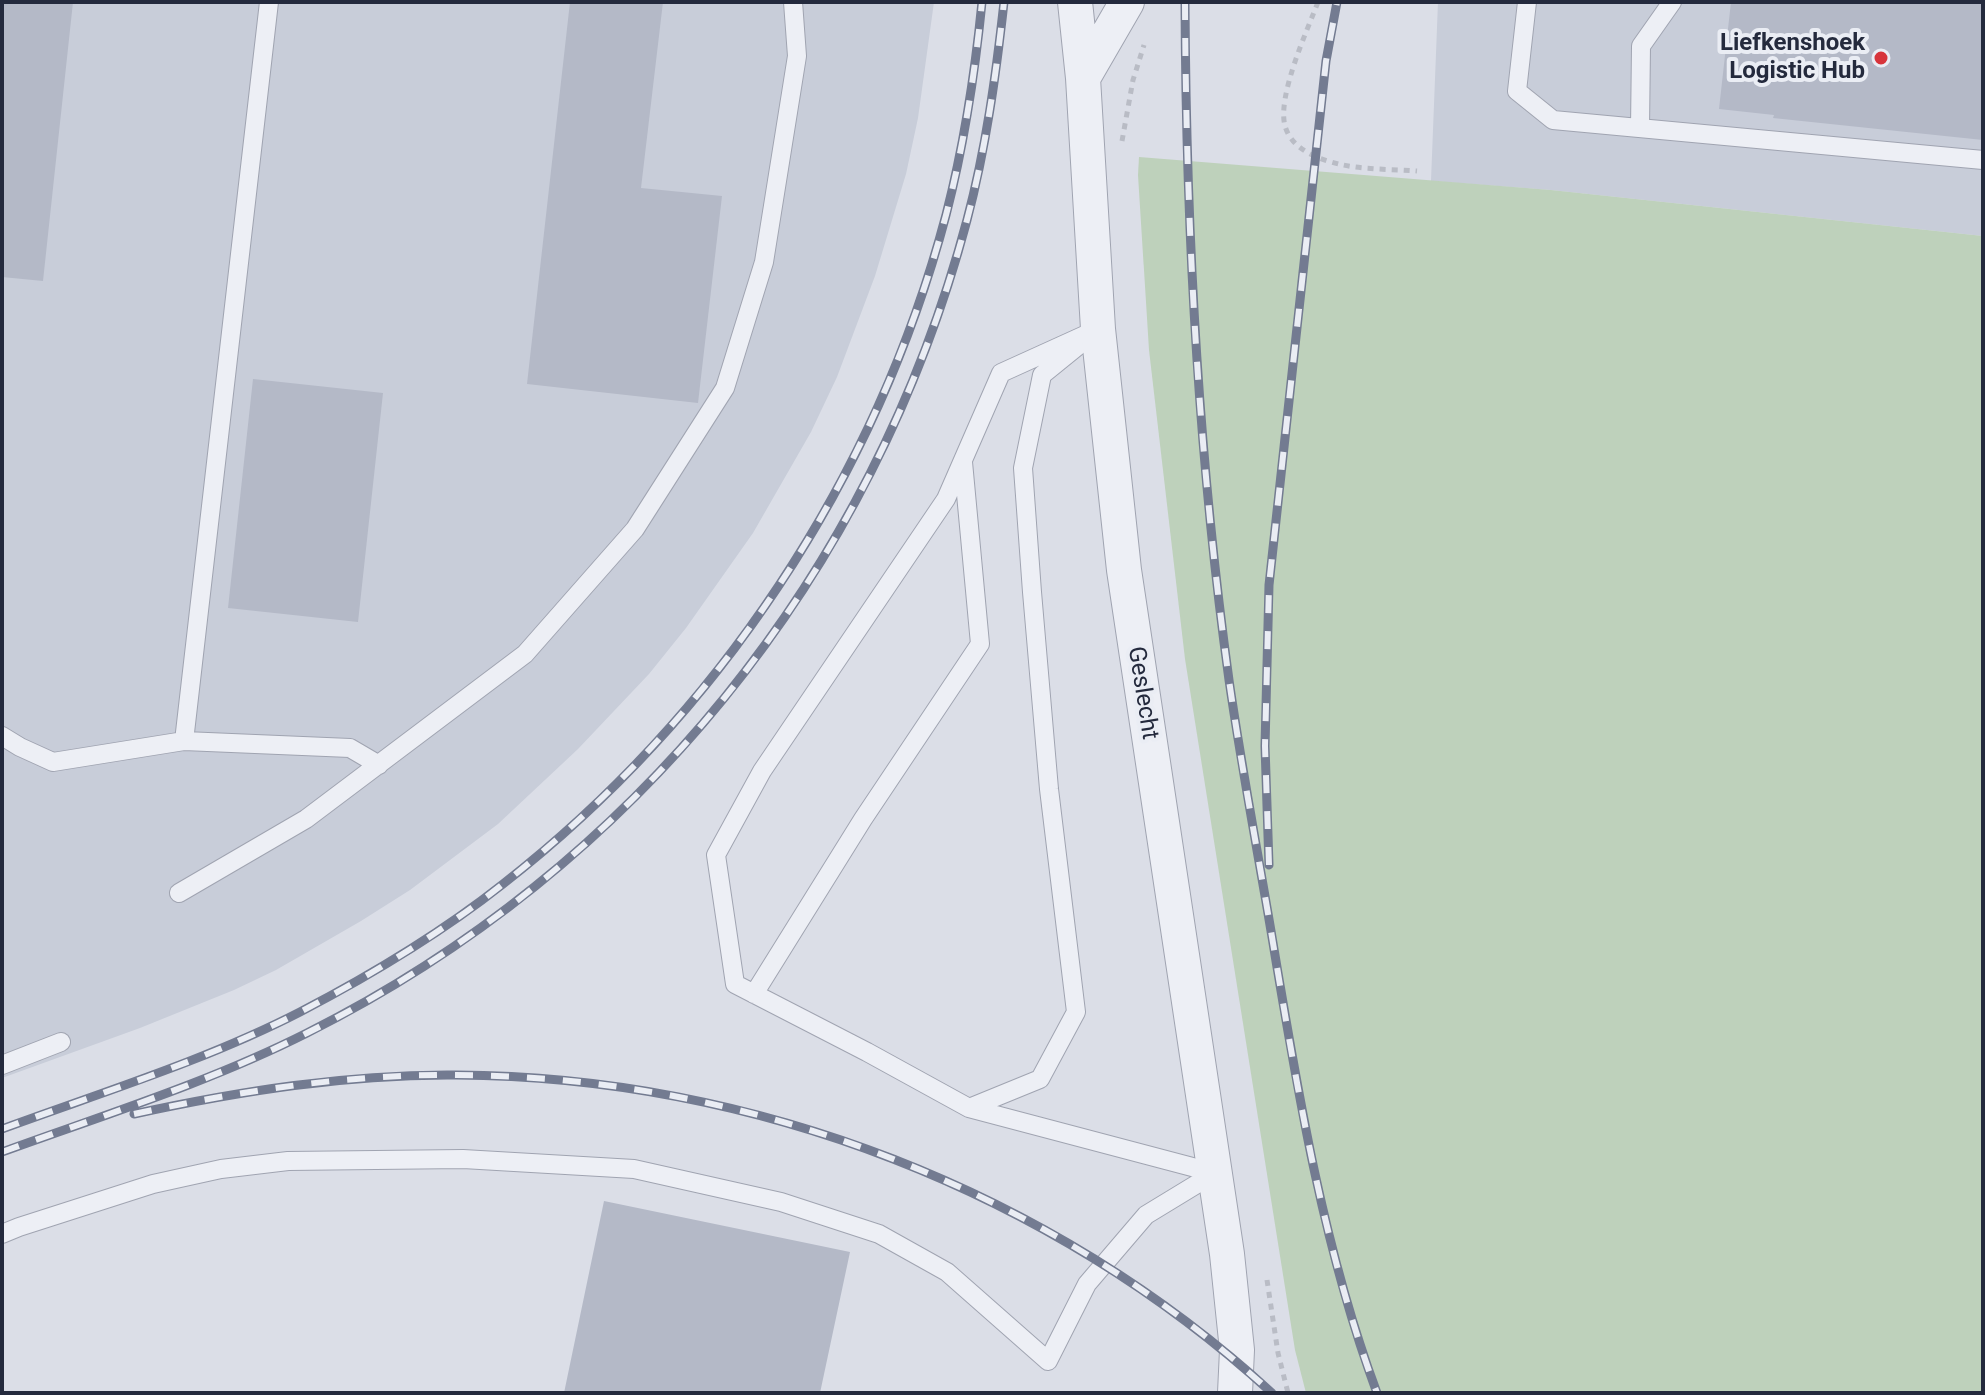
<!DOCTYPE html>
<style>
body{margin:0}
#map{position:relative;width:1985px;height:1395px;overflow:hidden;background:#dbdee7;font-family:Roboto,sans-serif}
canvas{display:block}
.frame{position:absolute;inset:0;border:4px solid #242a3d;pointer-events:none}
</style>
<div id="map">
<canvas width="1985" height="1395"></canvas>
<div class="frame"></div>
</div>
<script>
const context = document.querySelector('canvas').getContext('2d');
context.lineJoin = 'round';
function paint(path, color) {
  context.fillStyle = color;
  context.fill(path, 'evenodd');
}
function strokePath(path, color, width, dash) {
  context.strokeStyle = color;
  context.lineWidth = width;
  context.lineCap = dash ? 'butt' : 'round';
  context.setLineDash(dash || []);
  context.stroke(path);
}
function write(font, color, halo, rows, align = 'center') {
  context.font = font + ' Roboto,sans-serif';
  context.lineWidth = 8;
  context.setLineDash([]);
  context.textBaseline = 'middle';
  context.strokeStyle = halo;
  context.fillStyle = color;
  for (const [text, x, y, turn = 0] of rows) {
    context.save();
    context.translate(x, y);
    context.rotate((+turn || 0) * Math.PI / 180);
    context.textAlign = isNaN(turn) ? turn : align;
    if (halo) context.strokeText(text, 0, 0);
    context.fillText(text, 0, 0);
    context.restore();
  }
}
paint(new Path2D(`
 M2,2H934L918,118L906,174L875,276L837,377L811,432L753,533L686,628L649,674L578,749L498,824L410,890L361,921L276,970L234,990L140,1028L2,1078Z
 M1438,2H1983V236L1551,190L1431,181Z`), '#c8cdd9');
paint(new Path2D(`
 M1139,157L1551,190L1983,236V1393H1306L1295,1350L1185,659L1149,350L1138,175Z`), '#bed1bb');
paint(new Path2D(`
 M2,2H73L43,281L2,277Z
 M570,2H663L641,188L722,196L698,403L527,384Z
 M1731,2H1983V140L1773,118L1774,115L1719,109Z
 M253,379L383,393L358,622L228,608Z
 M604,1201L850,1252L820,1393H564Z`), '#b4b9c7');
const lane = new Path2D(`
 M269,2L184,741L350,748L379,765
 M1527,2L1517,91L1553,120L1983,160
 M1640,128L1641,46L1672,2
 M1098,329L1001,373L946,499L762,771L716,855L735,984L867,1052L969,1108L1215,1173
 M2,736L20,747L53,762L184,741
 M179,893L306,819L525,654L635,529L725,388L764,262L797,56L793,2
 M754,994L863,819L980,644L963,462
 M2,1065L61,1042
 M969,1108L1040,1079L1076,1012L1049,789L1032,592L1023,468L1042,375L1079,345
 M2,1234L19,1227L153,1184L221,1169L288,1161L463,1159L634,1169L781,1202L879,1234L947,1272L1048,1361L1087,1284L1146,1215L1215,1173`);
const street = new Path2D(`
 M1075,2L1083,78L1098,329L1124,570L1227,1254L1237,1350L1235,1393
 M1083,78L1127,2`);
strokePath(lane, '#a0a4b1', 20);
strokePath(street, '#a0a4b1', 36);
strokePath(new Path2D(`
 M1318,2C1307,31 1277,96 1285,126C1292,151 1321,160 1343,165C1367,170 1393,169 1417,171
 M1122,141L1133,80L1144,45
 M1267,1280L1278,1353L1288,1393`), '#b9bcc5', 5, [6, 6]);
strokePath(lane, '#edeff5', 18);
strokePath(street, '#edeff5', 34);
const rail = new Path2D(`
 M1185,2C1186,229 1198,455 1229,680C1241,764 1257,848 1271,931C1297,1087 1322,1245 1377,1393
 M1269,865L1265,746L1269,585L1326,61L1337,2
 M134,1114C240,1091 348,1074 456,1075C753,1076 1053,1192 1272,1393
 M2,1129C100,1093 207,1060 300,1012C371,975 441,933 503,884C718,716 876,479 946,215C964,145 975,73 982,2
 M2,1152C104,1115 210,1082 307,1033C634,869 873,574 967,220C986,148 996,75 1004,2`);
strokePath(rail, '#737b91', 9);
strokePath(rail, '#eaedf4', 6, [18]);
for (const [x, y, r, color] of [
 [1881,58,8,"#d7343b"]
]) {
  const dot = new Path2D();
  dot.arc(x, y, r, 0, 2 * Math.PI);
  context.fillStyle = color;
  context.fill(dot);
  strokePath(dot, '#eaedf4', 3);
}
write('bold 24px', '#242a3d', '#eaedf4', [
 ["Liefkenshoek",1865,44],
 ["Logistic Hub",1865,72]
], 'right');
write('24px', '#242a3d', '#eaedf4', [
 ["Geslecht",1142,693,81]
]);
</script>
